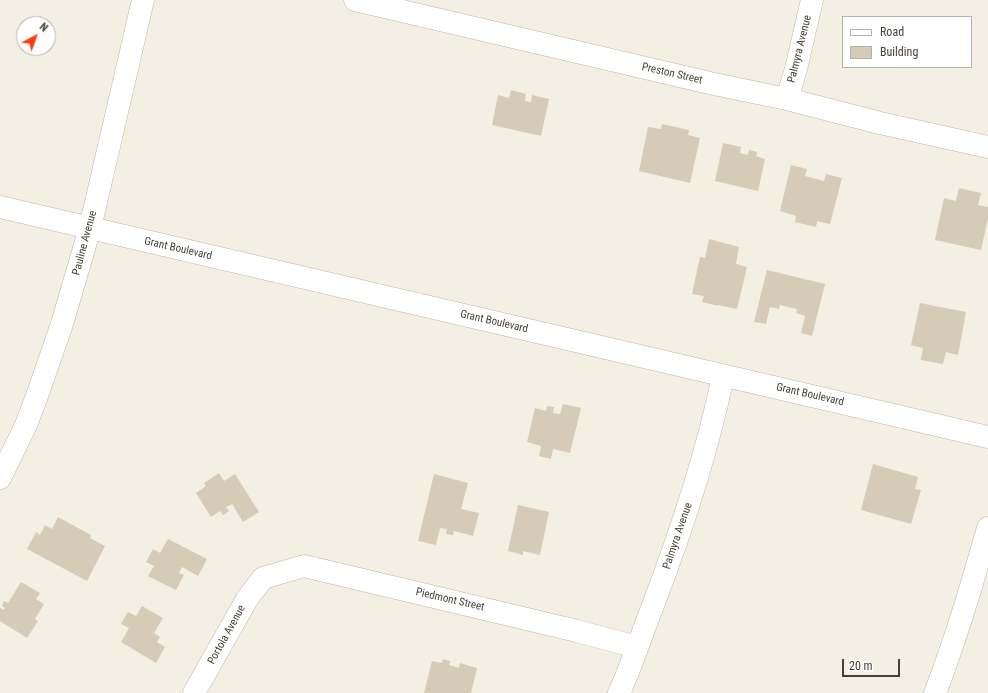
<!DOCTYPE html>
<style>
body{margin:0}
#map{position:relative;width:988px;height:693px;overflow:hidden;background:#f3efe3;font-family:"Roboto Condensed",sans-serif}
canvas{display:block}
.legend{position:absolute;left:842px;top:16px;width:130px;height:52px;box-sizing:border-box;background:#fff;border:1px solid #b5b2ad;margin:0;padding:5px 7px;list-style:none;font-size:12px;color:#453e33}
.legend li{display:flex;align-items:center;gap:8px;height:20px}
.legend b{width:20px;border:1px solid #b5b2ad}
.north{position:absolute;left:16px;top:16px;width:40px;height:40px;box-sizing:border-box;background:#fff;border:1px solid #b5b2ad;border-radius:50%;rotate:41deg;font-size:11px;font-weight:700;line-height:16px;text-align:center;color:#453e33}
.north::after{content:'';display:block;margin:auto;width:14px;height:18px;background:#ff3a0e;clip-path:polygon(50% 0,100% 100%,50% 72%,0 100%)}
.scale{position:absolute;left:842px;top:659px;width:58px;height:18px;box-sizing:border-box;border:2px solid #453e33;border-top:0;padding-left:5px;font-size:12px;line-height:14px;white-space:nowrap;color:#453e33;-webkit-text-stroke:3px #fff;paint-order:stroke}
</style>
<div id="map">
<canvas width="988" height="693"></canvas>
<ul class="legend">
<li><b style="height:5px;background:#fff"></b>Road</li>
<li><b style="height:11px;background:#d5cbb7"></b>Building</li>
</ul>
<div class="north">N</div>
<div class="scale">20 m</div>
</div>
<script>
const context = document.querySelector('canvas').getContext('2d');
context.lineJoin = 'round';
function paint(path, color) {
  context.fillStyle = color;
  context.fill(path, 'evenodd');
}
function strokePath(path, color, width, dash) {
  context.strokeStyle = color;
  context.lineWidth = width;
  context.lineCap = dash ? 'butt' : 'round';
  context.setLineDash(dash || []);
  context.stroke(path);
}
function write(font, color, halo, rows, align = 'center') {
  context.font = font + ' "Roboto Condensed",sans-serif';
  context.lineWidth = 3;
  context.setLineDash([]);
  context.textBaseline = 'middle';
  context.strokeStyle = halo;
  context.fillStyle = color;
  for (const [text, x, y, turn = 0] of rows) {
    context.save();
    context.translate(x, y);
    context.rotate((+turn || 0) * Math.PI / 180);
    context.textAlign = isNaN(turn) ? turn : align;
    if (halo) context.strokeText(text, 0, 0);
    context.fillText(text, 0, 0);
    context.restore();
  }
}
paint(new Path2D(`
 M511,90L526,94L525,101L531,102L532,95L549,99L541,136L492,125L498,95L509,98Z
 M662,124L689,130L688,135L700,138L690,183L639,171L648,127L661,129Z
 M723,143L741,147L740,153L748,155L749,150L757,152L756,156L765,159L758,191L715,181Z
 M791,165L807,169L805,176L824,181L826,174L842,178L830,224L817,221L816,227L795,222L796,216L780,211Z
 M959,188L981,193L978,205L988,207V218L981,250L935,240L944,198L956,201Z
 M709,239L739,247L736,264L747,267L737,309L718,305V306L702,302L704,296L692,294L700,257L705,258Z
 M767,270L825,284L812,336L801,333L805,316L796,313L797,309L780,305L779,309L770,307L766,324L754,322Z
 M920,303L966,312L958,355L946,352L943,364L921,360L923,348L911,345Z
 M563,404L581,408L570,453L553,449L551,459L539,456L541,446L527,442L535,408L546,411L547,406L554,407L553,413L560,414Z
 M873,464L918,477L915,489L921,490L911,524L861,510Z
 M219,473L224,481L235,474L259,512L243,522L232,504L226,507L229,511L223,515L220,511L211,517L196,493L206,486L204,483Z
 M434,474L468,483L461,509L479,513L473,536L454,531L453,535L446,534L447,529L440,528L436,545L418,541Z
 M518,505L549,512L540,555L523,551V555L508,551Z
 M58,517L91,535L90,538L105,546L87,581L27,549L36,532L40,535L45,525L52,529Z
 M168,539L207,559L198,576L182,567L179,573L184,575L176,590L148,576L154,566L146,562L153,549L160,553Z
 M21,582L40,593L36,599L44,604L35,619L38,621L27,638L0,621V608L4,610L5,608L2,606L4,601L8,603Z
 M142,606L163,618L154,633L160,637L157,642L165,647L156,663L121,642L129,628L121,624L128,612L136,616Z
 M443,659L450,661L449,665L459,668L460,663L477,668L471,693H424L432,661L442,663Z`), '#d5cbb7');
const minor = new Path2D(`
 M355,0L714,84L787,99L880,123L988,147
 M787,99L796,69L812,0
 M0,207L988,437
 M0,478L26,425L38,393L62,324L90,228L143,0
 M194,693L247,599L263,578L304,566L577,631L637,647
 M619,693C632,665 641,636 652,608C681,532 707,455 723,376
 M935,693C956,639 972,584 988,528`);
strokePath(minor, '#bfb7a5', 23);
strokePath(minor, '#fff', 22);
write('11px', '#453e33', '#fff', [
 ["Palmyra Avenue",800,49,-76],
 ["Preston Street",672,74,13],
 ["Pauline Avenue",85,243,-75],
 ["Grant Boulevard",178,249,13],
 ["Grant Boulevard",494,322,13],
 ["Grant Boulevard",810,395,13],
 ["Palmyra Avenue",678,536,-71],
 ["Piedmont Street",450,600,13],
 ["Portola Avenue",227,635,-61]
]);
</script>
